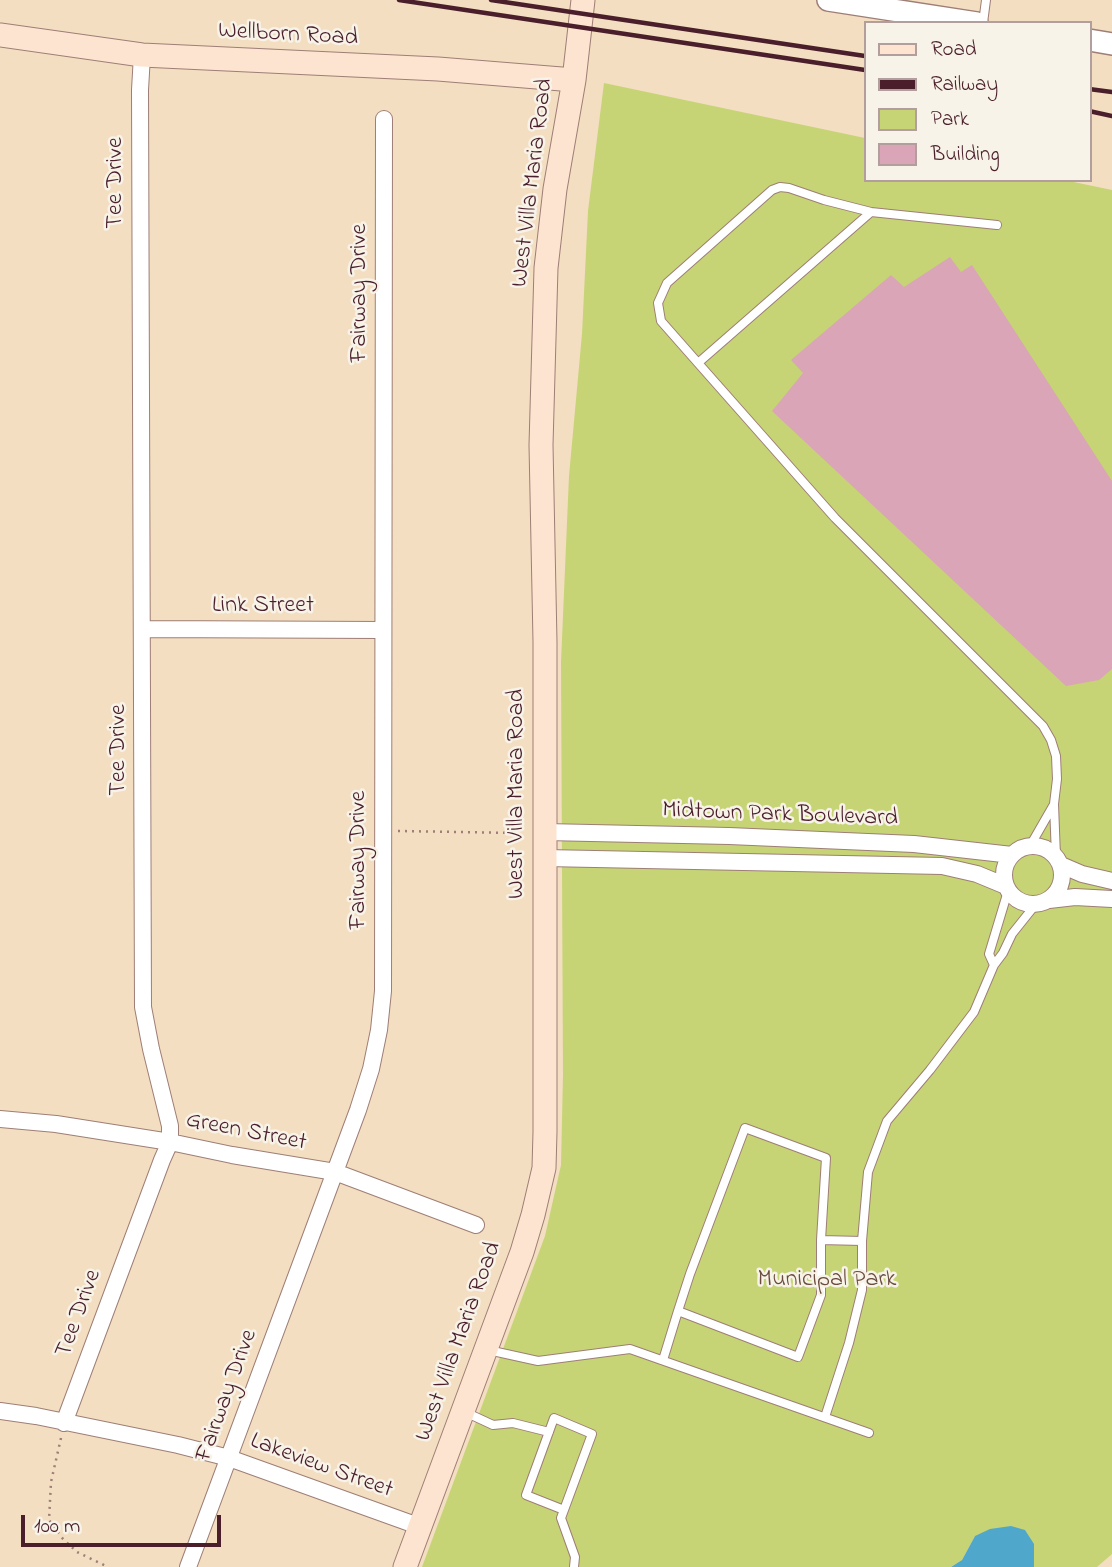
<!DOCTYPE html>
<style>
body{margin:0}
#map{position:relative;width:1112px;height:1567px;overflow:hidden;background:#f3dec1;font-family:"Indie Flower",sans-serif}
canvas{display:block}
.legend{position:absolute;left:864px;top:21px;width:228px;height:161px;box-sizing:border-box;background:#f7f3e8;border:2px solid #b29e9c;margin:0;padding:9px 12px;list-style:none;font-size:21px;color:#4a1f2b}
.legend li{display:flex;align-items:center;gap:14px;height:35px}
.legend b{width:35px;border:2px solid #b29e9c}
.scale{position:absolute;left:21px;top:1515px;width:200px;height:32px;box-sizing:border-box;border:4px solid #4a1f2b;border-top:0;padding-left:9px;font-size:21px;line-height:24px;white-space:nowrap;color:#4a1f2b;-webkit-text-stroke:5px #f7f3e8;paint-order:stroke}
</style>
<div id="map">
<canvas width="1112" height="1567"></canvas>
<ul class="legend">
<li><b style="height:9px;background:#fde4d0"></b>Road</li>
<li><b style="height:9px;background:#4a1f2b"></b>Railway</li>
<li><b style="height:19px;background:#c6d475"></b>Park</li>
<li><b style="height:19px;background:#daa5b6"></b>Building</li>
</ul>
<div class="scale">100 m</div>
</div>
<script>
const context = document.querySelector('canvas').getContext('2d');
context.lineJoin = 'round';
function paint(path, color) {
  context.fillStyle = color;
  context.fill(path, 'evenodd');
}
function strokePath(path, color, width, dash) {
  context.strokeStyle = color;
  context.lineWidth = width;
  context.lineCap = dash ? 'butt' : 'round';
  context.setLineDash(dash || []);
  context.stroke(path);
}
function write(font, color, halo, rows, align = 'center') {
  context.font = font + ' "Indie Flower",sans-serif';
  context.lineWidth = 5;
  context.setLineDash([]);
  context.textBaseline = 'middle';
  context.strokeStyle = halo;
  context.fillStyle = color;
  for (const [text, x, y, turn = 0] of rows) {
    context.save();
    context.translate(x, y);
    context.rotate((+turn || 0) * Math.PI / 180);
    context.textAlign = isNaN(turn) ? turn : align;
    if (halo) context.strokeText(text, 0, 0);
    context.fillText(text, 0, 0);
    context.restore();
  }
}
paint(new Path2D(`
 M604,83L865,138V180H1064L1112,190V1554L1097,1567H1034V1544L975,1536L962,1560L951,1567H422L545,1236L561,1165L563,1075L561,662L569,476L582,334L588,211Z`), '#c6d475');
paint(new Path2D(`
 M1011,1526L1025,1530L1034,1544V1567H951L962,1560L975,1536L990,1529Z`), '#4fa7cc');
paint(new Path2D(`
 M950,257L961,272L972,265L1112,481V669L1099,680L1066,686L772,411L803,373L791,360L891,275L904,287Z`), '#daa5b6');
const service = new Path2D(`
 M983,23L986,0
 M871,212L997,225
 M698,363L661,321L658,303L667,283L772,190L780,187L789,188L824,200L871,212L698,363L835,518L1043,726L1051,740L1056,756L1057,779L1054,804L1056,857
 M1030,846L1053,806
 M994,965L989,954L1008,891
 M821,1240L826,1158L745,1128L690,1274L678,1311L798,1357L821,1295V1240L862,1241
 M488,1350L538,1361L630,1349L869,1433
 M663,1360L678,1311
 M465,1412L493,1425L513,1423L549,1432
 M825,1417L849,1343L862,1290V1241L868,1172L887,1121L930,1070L974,1012L994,965L1003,953L1012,934L1036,904
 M564,1510L526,1495L554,1418L592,1434L561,1518L575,1557L574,1567`);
const minor = new Path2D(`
 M142,629L383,630
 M545,832L729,836L914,844L1012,855
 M1004 875a29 29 0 1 1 58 0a29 29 0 1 1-58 0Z
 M545,858L942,866L977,874L1006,886
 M1061,865L1082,874L1112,881
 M1049,900L1075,897L1112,899
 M0,1119L56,1124L170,1142L232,1155L335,1172L476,1225
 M0,1411L36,1416L178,1445L229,1458L421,1527
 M64,1423L162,1160L170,1142V1126L151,1049L143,1007L140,90L142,55
 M188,1567L358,1110L371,1069L379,1030L383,991L384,119`);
const tertiary = new Path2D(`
 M828,0L977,23
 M1089,40L1112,44`);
const secondary = new Path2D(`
 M0,35L142,55L438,69L574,80
 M405,1567L522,1252L533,1215L544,1168L545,1132V642L541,445L546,268L555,189L574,80L583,0`);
strokePath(service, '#9e7e76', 10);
strokePath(minor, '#9e7e76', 18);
strokePath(tertiary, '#9e7e76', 24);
strokePath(secondary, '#9e7e76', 25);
strokePath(new Path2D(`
 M398,831L517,833
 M61,1438L51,1482L49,1520L63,1539L77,1552L108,1567`), '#9e7e76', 2.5, [2, 5]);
strokePath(service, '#fff', 8);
strokePath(minor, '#fff', 16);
strokePath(tertiary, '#fff', 21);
strokePath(secondary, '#fde4d0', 23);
strokePath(new Path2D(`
 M399,0L865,70
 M491,0L865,56
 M1089,89L1112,92
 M1089,111L1112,116`), '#4a1f2b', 4.5);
write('24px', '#4a1f2b', '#f7f3e8', [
 ["Wellborn Road",288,36,3],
 ["Tee Drive",117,183,-90],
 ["West Villa Maria Road",534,183,-83],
 ["Fairway Drive",361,293,-90],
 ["Link Street",263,607],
 ["Tee Drive",120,750,-90],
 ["West Villa Maria Road",518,794,-90],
 ["Midtown Park Boulevard",780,816,2],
 ["Fairway Drive",360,860,-90],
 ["Green Street",246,1133,11],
 ["Tee Drive",80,1314,-70],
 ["West Villa Maria Road",460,1342,-70],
 ["Fairway Drive",228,1396,-70],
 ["Lakeview Street",321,1467,20]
]);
write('24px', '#694c3e', '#f7f3e8', [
 ["Municipal Park",827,1281]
]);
</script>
